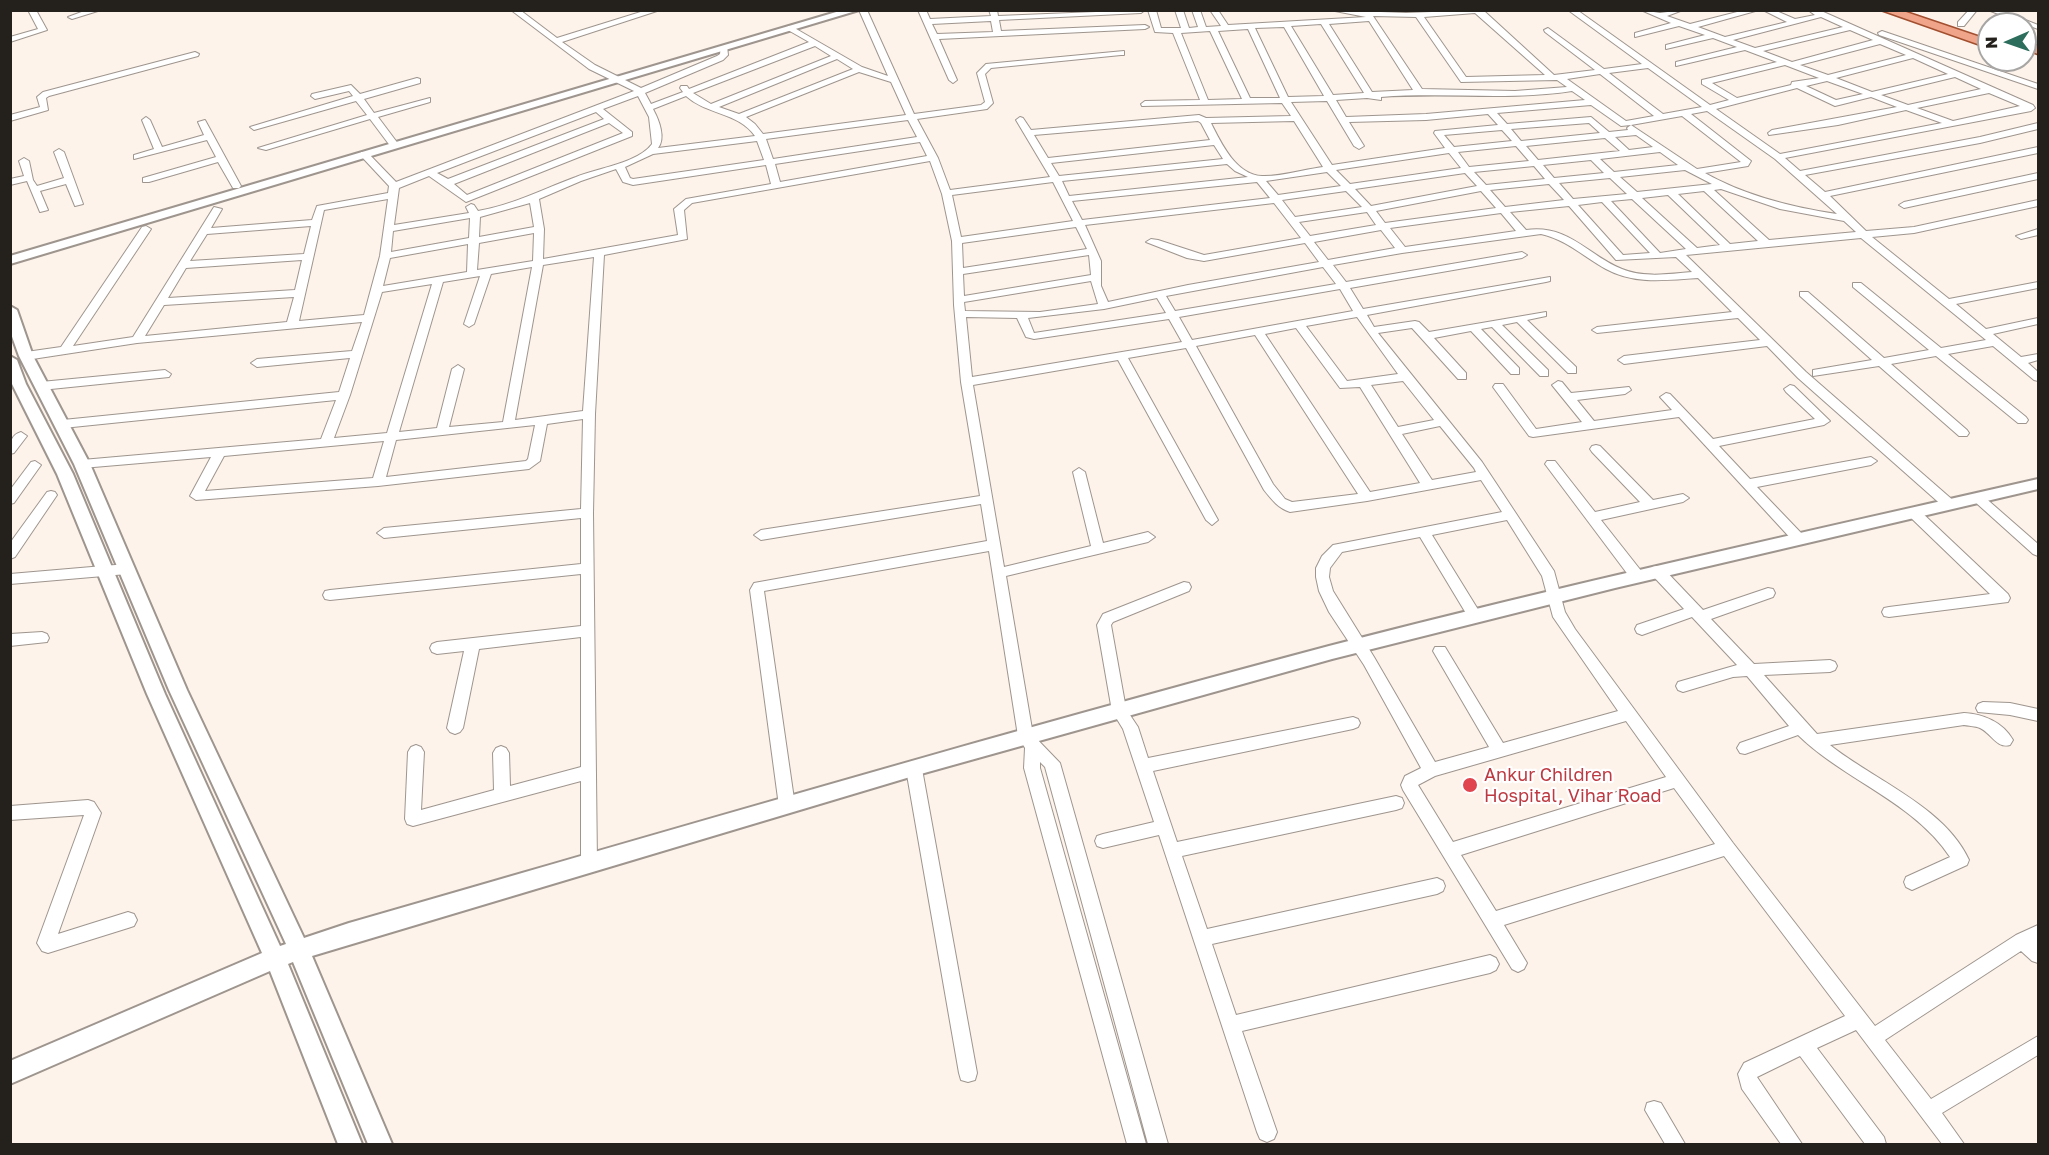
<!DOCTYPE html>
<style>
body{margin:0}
#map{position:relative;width:2049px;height:1155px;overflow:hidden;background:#fdf3eb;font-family:"Golos Text",sans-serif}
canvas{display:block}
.frame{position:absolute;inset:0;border:12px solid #24211d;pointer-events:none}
.north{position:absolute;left:1977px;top:12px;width:60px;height:60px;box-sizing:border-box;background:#fff;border:2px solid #a7a6a5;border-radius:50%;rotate:268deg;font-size:16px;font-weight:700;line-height:24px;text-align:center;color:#24211d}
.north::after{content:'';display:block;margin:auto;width:21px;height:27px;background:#2d6d5c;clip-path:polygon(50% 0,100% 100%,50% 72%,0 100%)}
</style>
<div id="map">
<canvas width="2049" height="1155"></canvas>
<div class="frame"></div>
<div class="north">N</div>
</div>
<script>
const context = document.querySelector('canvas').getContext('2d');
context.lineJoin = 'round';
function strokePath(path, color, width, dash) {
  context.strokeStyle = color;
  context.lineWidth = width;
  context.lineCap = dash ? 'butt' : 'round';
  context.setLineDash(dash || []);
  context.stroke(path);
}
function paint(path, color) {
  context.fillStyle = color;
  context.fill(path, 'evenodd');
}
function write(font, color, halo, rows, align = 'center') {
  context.font = font + ' "Golos Text",sans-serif';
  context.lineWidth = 4.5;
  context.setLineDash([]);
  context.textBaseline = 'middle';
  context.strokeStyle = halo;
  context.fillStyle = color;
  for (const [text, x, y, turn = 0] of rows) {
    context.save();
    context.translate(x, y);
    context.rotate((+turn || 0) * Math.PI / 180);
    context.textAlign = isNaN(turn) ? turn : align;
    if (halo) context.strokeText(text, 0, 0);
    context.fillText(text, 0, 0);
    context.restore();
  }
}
const minor = new Path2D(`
 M28,10H36L47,30L10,42V37L38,29Z
 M87,10H101L72,19L68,17Z
 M511,10H520L557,38L647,10H660L562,42L595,65L641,88L717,56L720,54L721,46H727L728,55L723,60L645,93L651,104L683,92L680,88L681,86H687L689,89L809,42L788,30V26H791L862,67L888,76L859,10H867L914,114L981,105L985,102L977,73L986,64L1124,51V55H1121L991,68L985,74L993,103L987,109L917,119L938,158L950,190L1050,177L1016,120L1020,117L1023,118L1031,130L1199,115L1206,118L1291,116L1282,103L1142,106L1141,104L1145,101L1200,100L1173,33L1155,32L1148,10H1156L1161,28H1181L1175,10H1183L1189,28L1198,27L1192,10H1200L1206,27L1221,26L1210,10H1218L1228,25L1366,17L1330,10L1406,13L1483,10L1554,75L1595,70L1545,32L1544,30L1548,28L1604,69L1642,64L1568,10H1577L1710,105L1729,100L1702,84V80L1777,62L1745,50L1676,66V62L1737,47L1713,38L1666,49V45L1705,35L1679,26L1635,37V33L1671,23L1641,10L1660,13L1683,10L1667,16L1690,24L1745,10H1759L1698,27L1725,37L1787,22L1763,10H1774L1795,19L1815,15L1808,10H1819L2033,105L2035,108L2031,111L1785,158L1800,171L1980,137L2038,123V129L1980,143L1805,175L1825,192L2038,147V153L1830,196L1866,231L1914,227L2038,200V206L1914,233L1872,237L1949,299L2038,282V288L1956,304L1986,329L2038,318V324L1993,334L2021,357L2038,354V360L2028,363L2038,372V381L2034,380L1993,346L1948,354L2026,417L2028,420L2026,423H2018L1936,356L1891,364L1967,430L1969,433L1967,436H1959L1879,366L1813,376V370L1872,360L1800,296V292H1808L1884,358L1929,350L1853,287V283H1861L1941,348L1986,340L1861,238L1686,255L1806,372L1955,502L1956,505L1955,508H1945L1798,378L1767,346L1624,364L1618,360L1624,356L1760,340L1738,318L1597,333L1592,330L1597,327L1732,312L1698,278C1667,280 1635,285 1606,269C1584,257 1567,240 1541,234L1402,253L1333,265L1346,282L1522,252L1527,255L1522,258L1350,288L1363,309L1550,277V281L1546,282L1367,315L1374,327L1415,321L1419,322L1429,332L1546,312V316L1527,320L1576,367V373H1568L1517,322L1502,325L1548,370V376H1540L1492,327L1481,329L1519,368V374H1511L1471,331L1434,338L1466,373V379H1458L1412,328L1378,333L1482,462L1554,571L1565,612L1575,629L1733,843L1875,1026L2016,935L2038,925V942L2037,943L2038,944V963L2032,961L2021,951L1885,1040L1931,1099L2038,1036V1055L1942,1113L1964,1144H1942L1856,1030L1817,1048L1884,1137L1886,1144H1865L1800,1056L1757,1077L1802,1144H1781L1742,1089L1738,1074L1744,1063L1845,1016L1724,856L1504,925L1527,963L1524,969L1518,972L1512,969L1403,790L1401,785L1405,776L1421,768L1364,665L1329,612L1319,591L1316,577V568L1322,556L1333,545L1502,512L1481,480L1367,501L1290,512C1278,508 1272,500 1264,490L1186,348L1128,358L1218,520L1212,525L1206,520L1118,360L973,385L1004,567L1091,546L1073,472L1079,468L1085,472L1103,543L1148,532L1155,537L1148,542L1006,576L1033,735L1060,763L1168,1144H1148L1045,767L1040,762V768L1146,1144H1127L1024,768L1025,748L1018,736L989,551L764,591L795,806L793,811L787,813L781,811L779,806L750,590L754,583L987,541L981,504L761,540L754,535L761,530L980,496L961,382L954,305L952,241L942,194L930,161L692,203L684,210L687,239L604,255L595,414L593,513L597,863L595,868L589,871L583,868L581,863V781L413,826L407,824L405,819L408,752L411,747L416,745L421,747L424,752L421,810L494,790L493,753L496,748L501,746L506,748L509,753L510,786L581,767V637L479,649L463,728L460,732L455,734L450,732L447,728L464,651L437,654L432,652L430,648L432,644L437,642L581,626V574L330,600L325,599L323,595L325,591L330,590L581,564V518L384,538L377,533L384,528L581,509L583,419L547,424L540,461L529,469L378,486L196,500L190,496L211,457L82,468L76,464L82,460L321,439L336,400L63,428L57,424L63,420L339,392L350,358L257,367L251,363L257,359L352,351L362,322L137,343L26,360L20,356L26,352L61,347L142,227L146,226L151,229L73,346L133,337L214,207L222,209L211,228L312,220L317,206L388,193L389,186L361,156V152H367L396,182L634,91L589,69ZM1475,13L1545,75L1466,77L1424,17ZM1373,16L1416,17L1461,82L1557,80L1567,87L1515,91L1422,89ZM1821,17L1843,27L1755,48L1733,40ZM1369,21L1413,90L1372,92L1329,24ZM1321,24L1364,93L1333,95L1291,26ZM1284,27L1324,96L1288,97L1255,28ZM1248,29L1280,98H1250L1218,31ZM1850,30L1873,40L1792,62L1763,51ZM1210,31L1242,99L1208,100L1181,33ZM1880,44L1906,55L1828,75L1800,65ZM815,46L831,56L711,104L693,93ZM1913,58L1948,74L1872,92L1836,78ZM837,59L853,69L739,114L719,107ZM1785,65L1819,78L1792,82L1791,85L1737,98L1712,83ZM1648,68L1702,107L1663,114L1609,73ZM859,72L891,82L906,115L763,134L755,124L746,117ZM1600,74L1654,116L1626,121L1567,79ZM1955,77L1981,89L1908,105L1881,95ZM1827,81L1863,94L1836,100L1806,86ZM1797,88L1835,106L1871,97L1897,107L1772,130L1768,133L1769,135L1838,125L1906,110L1942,123L1780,154L1716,109ZM1572,91L1585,100L1426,114L1346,117L1336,100L1367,98L1381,100V97C1445,92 1509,101 1572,91ZM1989,93L2020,106L1953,121L1917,108ZM638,96L649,117L652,144C638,163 598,168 576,177C543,189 513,205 478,211L474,205L471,204L466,207L469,213L394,225L399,188L429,176L466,202L632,136V132L603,109ZM686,96C707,115 738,112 755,136L658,148C666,138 659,120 653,109ZM1327,101L1354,146L1359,149L1364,146L1349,122L1426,120L1488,114L1498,125L1435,131L1434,133L1445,148L1332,165L1291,102ZM1591,105L1621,126L1631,125L1627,128L1628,130L1609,132L1591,117L1507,124L1497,113ZM1707,111L1775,159L1837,214C1791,207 1746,196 1705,173L1748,166L1751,161L1691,114ZM596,112L604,119L448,179L437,173ZM1682,116L1741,162L1697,169L1631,125ZM908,120L917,137L773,159L766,139ZM1198,121L1201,123L1210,140L1048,158L1034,135ZM1294,121L1323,167C1305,169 1280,177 1262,176C1236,175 1221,143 1211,123ZM609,123L623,133L467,195L454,184ZM1589,123L1600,133L1521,141L1511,129ZM1502,130L1512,141L1454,147L1444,135ZM1636,135L1653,147L1629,150L1615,137ZM1605,138L1620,151L1538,160L1526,146ZM757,141L764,160L633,179L630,178L625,167L653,154ZM920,142L927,156L780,182L775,164ZM1214,145L1223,159L1059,176L1051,163ZM1516,146L1529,161L1469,167L1458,152ZM1660,152L1678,165L1614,172L1600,159ZM1449,153L1461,168L1350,184L1336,170ZM1591,160L1604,173L1554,178L1543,165ZM1227,164L1235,171L1248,177L1069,196L1062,181ZM766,165L771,184L686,199L674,209L678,235L543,259L544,229L539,199L581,181L616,169L623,182L633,185ZM1534,166L1545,179L1486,185L1474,172ZM1685,170L1712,184L1637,192L1620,177ZM1327,172L1341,186L1278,195L1266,181ZM1465,173L1477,186L1371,206L1355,189ZM1610,178L1627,194L1573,199L1559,183ZM1053,182L1073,221L961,237L952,195ZM1257,182L1270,198L1082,220L1072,201ZM1549,184L1564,200L1505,207L1490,190ZM1721,189L1780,209L1844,221L1856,232L1769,240L1714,190ZM1346,191L1362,207L1295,217L1282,200ZM1481,191L1496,208L1385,223L1376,211ZM1704,191L1758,241L1730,244L1678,194ZM1668,195L1720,245L1697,248L1642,198ZM388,199L380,256L364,315L299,321L324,210ZM1632,199L1686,249L1660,253L1611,201ZM1602,202L1650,253L1623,255L1578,205ZM530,203L534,227L479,237L480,217ZM1274,203L1301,238L1204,255L1158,240L1151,239L1146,242L1187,258L1204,261L1305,243L1319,262L1188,285L1108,302L1101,286V261L1085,225ZM1569,206L1616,260L1676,257L1692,272C1669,274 1644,278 1622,269C1587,255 1569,224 1526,230L1510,212ZM1367,212L1376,225L1310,236L1299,222ZM1501,213L1516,231L1405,247L1390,228ZM470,218L469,238L391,252L393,231ZM311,226L304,254L190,261L207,234ZM1076,227L1087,249L963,268L962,243ZM1381,230L1395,248L1328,260L1314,242ZM534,233L533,261L477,270L479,243ZM468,244L467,272L383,286L390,258ZM1089,255L1091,275L964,296L963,274ZM594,257L583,411L515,420L543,265ZM302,260L295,290L168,298L186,268ZM532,267L503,422L449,427L464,369L458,365L452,369L437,428L399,432L443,282L480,276L464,324L469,327L474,324L491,274ZM1323,267L1336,284L1175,311L1166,296ZM1091,281L1098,304L1040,312L965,311L964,302ZM432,284L387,433L334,438L350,395L382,292ZM1340,289L1353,311L1192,340L1179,317ZM294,297L287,322L145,336L164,305ZM1157,298L1166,313L1034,333L1028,318L1104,309ZM966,317L1017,318L1026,337L1034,339L1169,319L1182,342L972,377ZM1357,317L1398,374L1347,381L1306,326ZM1296,328L1340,388L1360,387L1420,483L1370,492L1265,334ZM1255,335L1358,494L1292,502L1285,499L1273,484L1196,346ZM1403,381L1434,420L1398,427L1371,385ZM535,425L528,459L526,461L386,477L396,440ZM1440,426L1474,468L1476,472L1432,480L1402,434ZM384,441L373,478L205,491L224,456ZM1507,520L1542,576L1553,617L1618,711L1503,743L1445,647H1435L1433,651L1489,747L1435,762L1374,657L1333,591L1329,577L1330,568L1342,552L1420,537L1470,620H1480L1482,616L1432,535ZM1626,721L1666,777L1453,842L1418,785L1435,776ZM1674,788L1715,844L1496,911L1461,855Z
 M918,10H926L930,19L991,16L989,10H997L998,16L1145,10L1141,13L999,20L1001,31L1145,25L1149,27L1145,29L939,39L957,80L953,83L949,80ZM991,21L993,32L937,34L932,24Z
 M1969,10H1977L1964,26H1958V22Z
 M1988,10H2000L2038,25V29Z
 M1882,31L2038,84V89L1879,35L1878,33Z
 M195,52L199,54L198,56L49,96L46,98L48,110L10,121V115L40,107L37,97L43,92Z
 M417,78L420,79V83L364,99L374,113L430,98V102L378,117L399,145L397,147H391L370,119L266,150L258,148L367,115L356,101L254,130L250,127L353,96L349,91L315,99L311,96L312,94L351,85L360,94Z
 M146,117L150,120L162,147L204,135L198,122L205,120L241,186L239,188H233L218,162L149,182H143V178L216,157L207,140L134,159V155L154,149L142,120Z
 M59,149L64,152L83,204L75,206L66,184L40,191L48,210L40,212L27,181L10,185V179L24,176L19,161L24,158L29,161L33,180L37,186L64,178L54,152Z
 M2038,173V179L1904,208L1899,205L1904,202Z
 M2038,229V235L2021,239L2016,236Z
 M165,370L171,374L169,377L41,390L35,386L41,382Z
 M1558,381L1562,382L1571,393L1629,387L1631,390L1625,394L1577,400L1594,421L1672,410L1660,397L1666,393L1670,394L1713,439L1815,419L1786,392L1784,389L1790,385L1794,386L1830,421L1824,425L1719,446L1750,479L1871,457L1877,461L1871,465L1757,487L1804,536L1806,539L1799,544L1794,542L1679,417L1533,437L1529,436L1493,387L1495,384H1503L1536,429L1582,422L1552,385Z
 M21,432L27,436L14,453L10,454C10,445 10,435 21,432Z
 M1596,445L1600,446L1653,500L1683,494L1689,498L1683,502L1601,520L1642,572L1644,576L1642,580H1632L1545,464L1547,461H1555L1595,512L1640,502L1592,452L1590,449L1592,446Z
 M35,461L41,465L14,503L10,504V490L31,462Z
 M51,491L55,492L57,495L55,498L15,557L10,559V543L47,492Z
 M1978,494L1982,495L2038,544V556L2033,554L1974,501L1972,498L1974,495Z
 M1914,508L1919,510L2008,594L2010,598L2008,602L1889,617L1884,616L1882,612L1884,608L1889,607L1990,594L1909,516L1908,513L1909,510Z
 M127,564L134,569L127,574L10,584V574Z
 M1657,566L1662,567L1703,610L1768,588L1773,589L1775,593L1773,597L1711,619L1754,664L1830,660L1835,662L1837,666L1835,670L1830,672L1764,675L1817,734L1964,713C1983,714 2003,722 2013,740L2010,745C1997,749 1991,733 1980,728C1975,726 1969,726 1964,725L1830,745C1874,780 1945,807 1969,860L1967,865L1912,890L1906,887L1904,882L1906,877L1950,857C1914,802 1844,780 1798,735L1745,754L1740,753L1737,748L1740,743L1789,726L1747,676L1733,677L1683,692L1678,690L1676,686L1678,682L1737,665L1692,617L1642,635L1637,633L1635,629L1637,625L1684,609L1652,575L1650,571L1652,567Z
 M1184,582L1189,583L1191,587L1189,591L1113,622L1111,625L1126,709L1138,727L1148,758L1353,717L1358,719L1360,723L1358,727L1353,729L1153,771L1177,842L1396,796L1402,798L1404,803L1402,808L1396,810L1182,856L1207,929L1437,878L1443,881L1445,886L1443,891L1437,894L1212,944L1236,1015L1490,955L1496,958L1499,964L1496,970L1490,973L1242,1031L1277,1132L1274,1139L1267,1142L1260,1139L1257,1132L1159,835L1103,848L1097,846L1095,841L1097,836L1103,834L1154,822L1123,729L1112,711L1097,625L1103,614Z
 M42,632L47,634L49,638L47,642L10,646V634Z
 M1983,702L2010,703L2038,709V721L2010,715L1978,712L1976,708L1978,704Z
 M914,762L919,764L922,769L977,1073L975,1080L968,1082L961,1080L959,1073L906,769L909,764Z
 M88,800L94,802L101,813L58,934L128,912L134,914L137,920L134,926L128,928L48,953L42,951L37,943L84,815L10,820V806Z
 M1654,1101L1661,1103L1685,1144H1665L1645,1110L1647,1103Z`);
const tertiary = new Path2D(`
 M843,10H859L10,264V256Z
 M10,306L17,310L33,356L90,464L187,690L304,938L349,923C675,829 1001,733 1329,646C1564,585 1801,533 2038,479V489L1615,588L1332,659L910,777L312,956L392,1144H368L293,962L288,964L362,1144H338L270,971L10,1084V1061L262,953L147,694L57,474L12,384L10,356L17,360L26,384L73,474L165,694L280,946L286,944L169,690L74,464L19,356L10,331Z`);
const primary = new Path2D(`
 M1881,10H1900L1989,40V48Z
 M2025,41L2038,46V54L2025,49Z`);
strokePath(minor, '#9e958e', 2);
strokePath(tertiary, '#9e958e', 4);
strokePath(primary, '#a24f30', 3);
paint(minor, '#fff');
paint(tertiary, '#fff');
paint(primary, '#f0a489');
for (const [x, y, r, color] of [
 [1470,785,8,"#e0444e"]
]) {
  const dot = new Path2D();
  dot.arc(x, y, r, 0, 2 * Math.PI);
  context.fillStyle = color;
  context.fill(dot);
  strokePath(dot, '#fff', 2);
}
write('18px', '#be3a42', '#fff', [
 ["Ankur Children",1484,775],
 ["Hospital, Vihar Road",1484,796]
], 'left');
</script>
